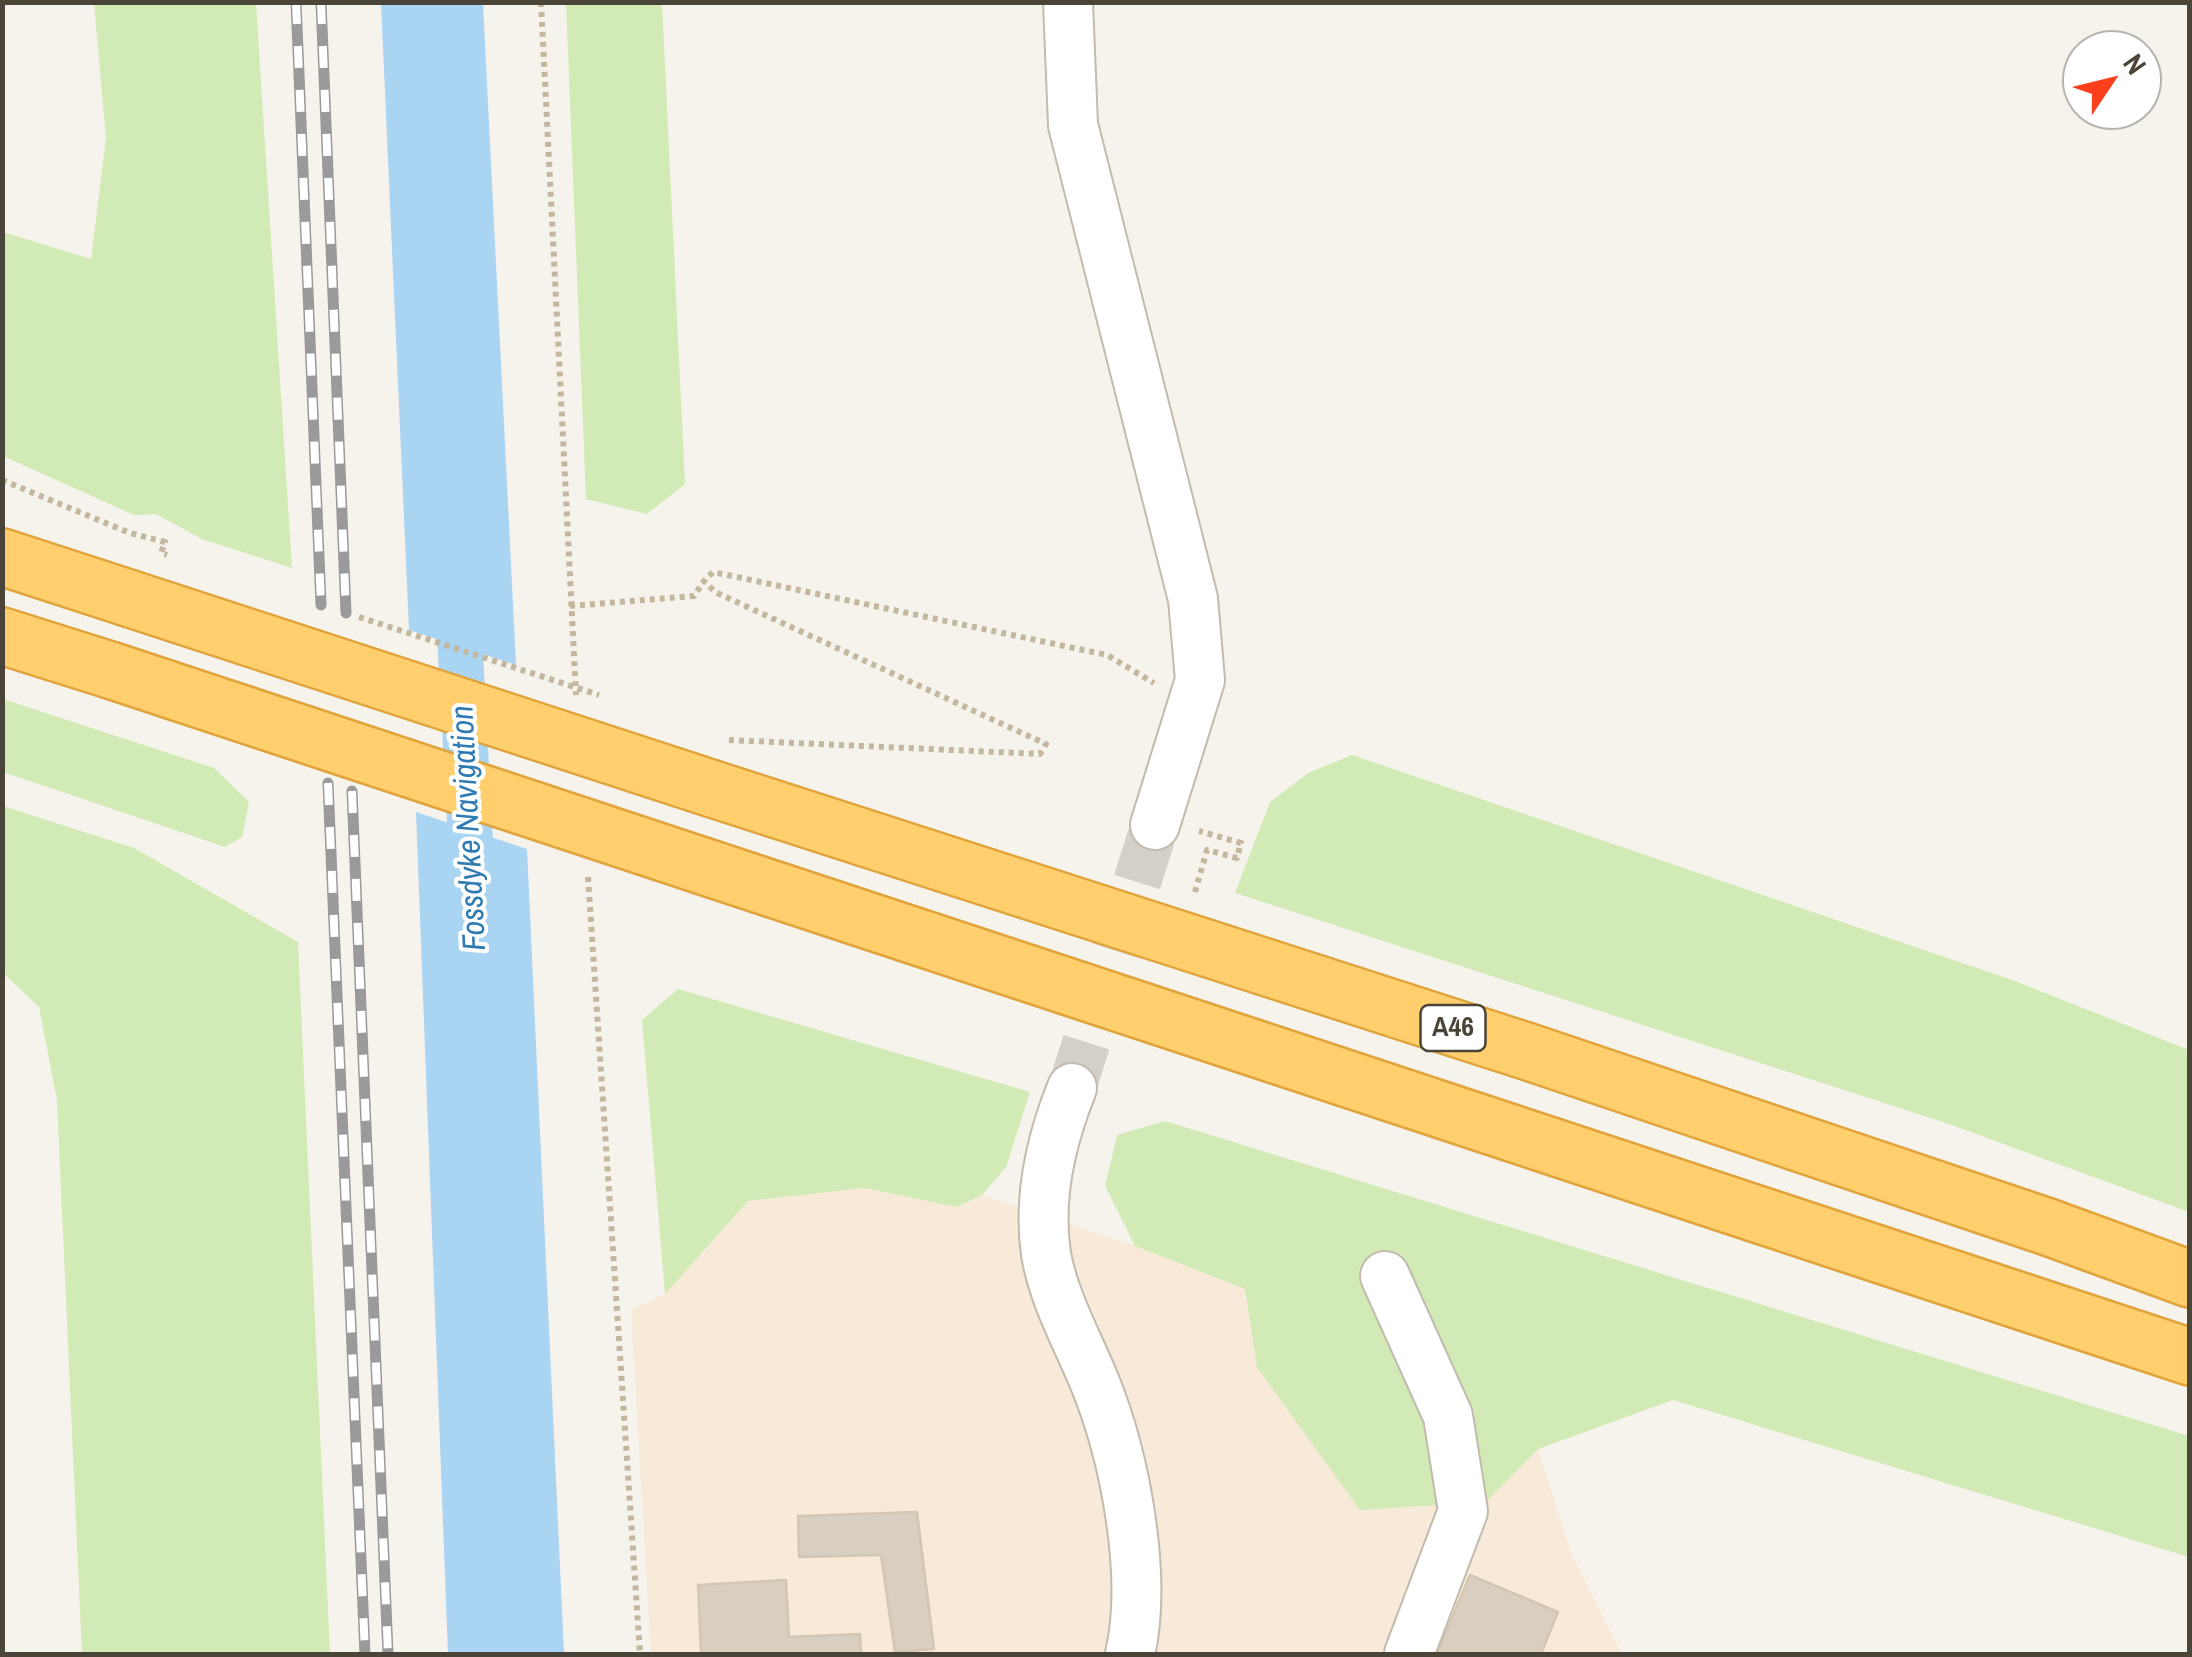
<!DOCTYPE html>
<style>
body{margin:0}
#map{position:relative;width:2192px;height:1657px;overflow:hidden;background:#f6f3ec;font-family:"Archivo Narrow",sans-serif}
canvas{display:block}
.frame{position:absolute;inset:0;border:5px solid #4b4439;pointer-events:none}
.north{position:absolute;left:2062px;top:30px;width:100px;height:100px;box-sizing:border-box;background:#fff;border:2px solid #b7b4b0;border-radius:50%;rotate:55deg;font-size:28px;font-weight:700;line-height:40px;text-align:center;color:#4b4439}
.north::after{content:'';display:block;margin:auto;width:35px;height:45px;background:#fc3f1d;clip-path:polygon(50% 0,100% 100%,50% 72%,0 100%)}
</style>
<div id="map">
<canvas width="2192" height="1657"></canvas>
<div class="frame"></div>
<div class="north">N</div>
</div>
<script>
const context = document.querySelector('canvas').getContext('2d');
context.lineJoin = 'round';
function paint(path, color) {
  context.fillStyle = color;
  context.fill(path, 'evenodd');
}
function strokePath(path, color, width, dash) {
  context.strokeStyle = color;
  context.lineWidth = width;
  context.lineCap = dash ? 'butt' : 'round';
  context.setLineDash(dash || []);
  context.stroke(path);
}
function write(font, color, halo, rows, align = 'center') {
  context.font = font + ' "Archivo Narrow",sans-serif';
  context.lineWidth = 8;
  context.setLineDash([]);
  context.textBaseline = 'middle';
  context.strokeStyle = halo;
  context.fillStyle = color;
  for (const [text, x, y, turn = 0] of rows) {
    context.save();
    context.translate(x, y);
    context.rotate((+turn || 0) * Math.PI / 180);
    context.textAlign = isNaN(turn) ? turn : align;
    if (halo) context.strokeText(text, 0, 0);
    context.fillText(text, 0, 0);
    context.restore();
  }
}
paint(new Path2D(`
 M865,1188L956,1207L982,1195L1135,1246L1245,1289L1257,1367L1538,1449L1570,1550L1622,1654H651L631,1310L665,1294L748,1201Z`), '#f7ead8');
paint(new Path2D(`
 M94,3H256L292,568L202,539L156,514L134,515L3,456V232L91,259L106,138Z
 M566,3H662L685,484L647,514L586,499Z
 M3,699L214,768L249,802L242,837L225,847L3,772Z
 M1352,755L2015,981L2189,1050V1212L1949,1124L1235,893L1270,802L1308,773Z
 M3,806L134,848L298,942L330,1654H82L57,1100L39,1007L3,973Z
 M678,989L1030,1092L1006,1167L982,1195L956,1207L865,1188L748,1201L665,1294L642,1020Z
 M1165,1121L2189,1436V1557L1673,1400L1538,1449L1486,1502L1360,1510L1257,1367L1245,1289L1135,1246L1105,1186L1117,1135Z`), '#d2eab5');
paint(new Path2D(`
 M381,3H483L516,665L409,630Z
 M416,812L527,849L564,1654H448Z`), '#a9d4f2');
strokePath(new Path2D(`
 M457,588L473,889`), '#a9d4f2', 45);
const building = new Path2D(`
 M917,1512L934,1649L895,1652L881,1555L799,1557L798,1516Z
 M1470,1575L1558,1612L1541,1654H1437Z
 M786,1580L789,1637L860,1634L861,1654H701L698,1585Z`);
paint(building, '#d8cfc1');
strokePath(building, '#d3c7b4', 2.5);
strokePath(new Path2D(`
 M1072,1088L1155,825`), '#d4d0c8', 48, [48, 24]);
const minor = new Path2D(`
 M1068,2L1073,125L1193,599L1200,680L1155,825
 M1072,1088C1051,1140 1038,1199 1046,1254C1054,1300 1078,1341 1095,1383C1125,1457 1148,1576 1130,1654
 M1385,1276L1448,1416L1463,1511L1409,1654`);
const highway = new Path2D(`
 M2,557L128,598
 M2,636L110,670
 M713,789L1529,1052L2048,1227L2190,1279
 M715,870L2190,1357`);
strokePath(minor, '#c2bbae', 52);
strokePath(highway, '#e0a43c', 60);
strokePath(new Path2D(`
 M541,2L576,695
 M2,480L130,533L165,542L161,553L167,555
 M570,606L694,596L704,581
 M729,740L1040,754L1046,744L715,592L704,581L713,572L1107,655L1154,683
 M588,877L640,1654
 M1195,892L1207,850L1237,858L1241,843L1199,831`), '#c4b79f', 6, [5, 5]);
strokePath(minor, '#fff', 48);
strokePath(highway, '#ffcf6e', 55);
const rail = new Path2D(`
 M296,2L321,605
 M321,2L346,613
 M328,783L365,1654
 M352,791L388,1654`);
strokePath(rail, '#9a9a9a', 11);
strokePath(rail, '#fff', 8, [22]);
const highwayBridge = new Path2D(`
 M128,598L713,789
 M110,670L715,870`);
strokePath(highwayBridge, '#e0a43c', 60, []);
strokePath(new Path2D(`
 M359,617L599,695`), '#c4b79f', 6, [5, 5]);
strokePath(highwayBridge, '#ffcf6e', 55);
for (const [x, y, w] of [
 [1453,1028,65]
]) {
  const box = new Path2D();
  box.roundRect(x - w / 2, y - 23, w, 46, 8);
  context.fillStyle = '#fff';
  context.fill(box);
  strokePath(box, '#4b4439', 2.5);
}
write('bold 28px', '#4b4439', null, [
 ["A46",1453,1028]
]);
write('italic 32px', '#2e7ab2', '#fff', [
 ["Fossdyke Navigation",470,828,-93]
]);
</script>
